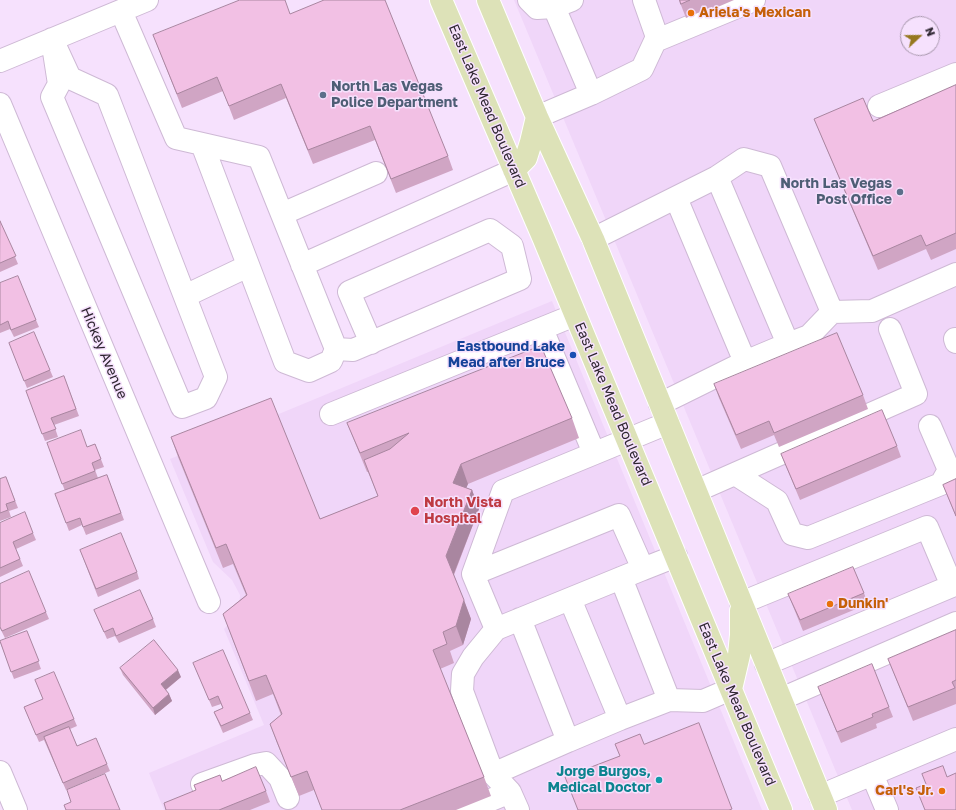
<!DOCTYPE html>
<style>
body{margin:0}
#map{position:relative;width:956px;height:810px;overflow:hidden;background:#f6e1fd;font-family:"Golos Text",sans-serif}
canvas{display:block}
.north{position:absolute;left:900px;top:16px;width:40px;height:40px;box-sizing:border-box;background:#f6e1fd;border:1px solid #a696ab;border-radius:50%;rotate:68deg;font-size:11px;font-weight:700;line-height:16px;text-align:center;color:#2e2630}
.north::after{content:'';display:block;margin:auto;width:14px;height:18px;background:#967820;clip-path:polygon(50% 0,100% 100%,50% 72%,0 100%)}
</style>
<div id="map">
<canvas width="956" height="810"></canvas>
<div class="north">N</div>
</div>
<script>
const context = document.querySelector('canvas').getContext('2d');
context.lineJoin = 'round';
function paint(path, color) {
  context.fillStyle = color;
  context.fill(path, 'evenodd');
}
function strokePath(path, color, width, dash) {
  context.strokeStyle = color;
  context.lineWidth = width;
  context.lineCap = dash ? 'butt' : 'round';
  context.setLineDash(dash || []);
  context.stroke(path);
}
function write(font, color, halo, rows, align = 'center') {
  context.font = font + ' "Golos Text",sans-serif';
  context.lineWidth = 3;
  context.setLineDash([]);
  context.textBaseline = 'middle';
  context.strokeStyle = halo;
  context.fillStyle = color;
  for (const [text, x, y, turn = 0] of rows) {
    context.save();
    context.translate(x, y);
    context.rotate((+turn || 0) * Math.PI / 180);
    context.textAlign = isNaN(turn) ? turn : align;
    if (halo) context.strokeText(text, 0, 0);
    context.fillText(text, 0, 0);
    context.restore();
  }
}
paint(new Path2D(`
 M514,0H956V810H852ZM908,24H932V48H908Z
 M552,301L762,810H164L149,773L264,725L224,629L232,621L239,609L240,595L232,580L213,562L170,459Z`), '#f0d6f9');
const minor = new Path2D(`
 M529,0L537,8L554,7L572,0
 M554,7L591,94
 M121,11L176,138L259,157L336,349L331,361L309,371L285,362L202,144
 M52,39L70,78L107,95L216,377L206,398L182,407L52,97L59,84Z
 M655,41L754,0
 M0,61L147,0
 M0,104L209,602
 M879,106L956,74
 M537,117L591,94L642,69L657,37L644,0
 M676,198L745,362
 M282,214L376,173
 M593,239L717,177L744,159L770,166L832,312L809,336L788,344L717,177
 M302,265L514,170
 M185,296L248,266
 M832,312L872,311L956,274
 M542,329L594,453
 M956,339H955L956,342
 M336,349L353,350L520,279L512,246L490,230L349,292L371,343
 M660,404L745,362L788,344
 M331,414L575,315
 M735,474L777,501L792,534L808,538L941,484L949,470L930,426
 M696,491L916,394L890,329
 M619,515L643,569L496,629L473,574Z
 M643,569L676,556
 M473,574L503,491L668,423
 M570,599L620,719L669,700L621,578
 M741,603L927,527L952,586L766,664
 M520,619L568,741L620,719
 M496,629L473,657L463,674L462,691L493,774L510,792
 M781,699L956,623
 M669,700L703,701L731,689
 M0,772L16,810
 M493,774L568,741
 M872,774L887,810
 M202,784L255,765L266,763L280,778L288,798
 M820,796L956,739
 M467,810L510,792L518,810`);
const major = new Path2D(`
 M441,0L543,237L781,810
 M488,0L537,117L593,239L826,810
 M514,170L526,158L531,142L537,117
 M731,689L739,655L741,635V611`);
strokePath(minor, '#ceb9d5', 24);
strokePath(major, '#fff', 24);
strokePath(minor, '#fff', 22);
strokePath(major, '#dde2b8', 22);
paint(new Path2D(`
 M679,0H734L713,9L712,7L686,18Z
 M290,14L448,156L453,170L396,193L375,140L313,164L286,98L234,120L223,91L182,108L153,35Z
 M956,85V249L931,260L926,249L878,270L820,133L814,119L873,121Z
 M0,221L18,264L0,272Z
 M0,283L36,320L39,327L14,337L10,329L0,333Z
 M9,343L50,370L53,377L27,388Z
 M64,376L79,416L54,425L58,437L45,441L26,391Z
 M714,384L863,395L868,409L779,447L774,435L741,449L719,398Z
 M572,418L579,438L468,484L466,488L472,490L479,509L454,575L471,619L463,645L450,651L454,663L440,669L484,777L491,796L456,810H322L314,790L299,796L277,743L270,724L281,715L273,694L256,701L223,614L246,595L233,564L223,568L178,457L171,437L320,519L378,496L368,472H367L347,423Z
 M47,443L87,447L95,444L104,467L95,470L98,478L107,475L124,520L86,535L82,525L69,531L55,494L65,491Z
 M897,446L901,457L800,500L785,464L781,454Z
 M6,477L18,508L9,511L11,517L0,521V479Z
 M956,479V517L943,485Z
 M0,523L33,533L36,540L16,549L23,566L0,577Z
 M80,550L137,572L139,579L98,597Z
 M0,584L46,612L49,619L5,638L0,628Z
 M864,593L868,604L803,631L788,594Z
 M94,610L153,619L156,627L119,643L115,636L107,639Z
 M956,630V704L913,721L888,659Z
 M27,631L41,669L14,679L0,642Z
 M193,663L250,713L253,720L223,733L214,712L223,708L221,704L212,707Z
 M120,668L181,677L166,690L169,694L172,701L155,715L123,675Z
 M35,680L74,719L77,726L70,729L77,746L107,764L110,771L66,790L44,740L39,742L24,707L43,699Z
 M818,687L889,707L893,717L876,724L877,728L841,743Z
 M222,781L266,791L270,802L250,810H166Z`), '#d0a5c4');
paint(new Path2D(`
 M461,464L468,484L460,502L453,483Z
 M472,490L479,509L453,576L446,556Z
 M464,600L471,619L463,645L456,626Z
 M178,670L181,677L164,691L161,684Z
 M169,694L172,701L155,715L153,708Z`), '#a986a0');
const building = new Path2D(`
 M240,0H285L290,14L324,0H385L448,156L391,179L370,126L308,150L281,84L229,106L217,77L177,94L153,35Z
 M680,0H690L681,4Z
 M956,85V233L926,246L921,235L873,256L814,119L863,98L873,121Z
 M0,221L16,256L0,263Z
 M18,276L36,320L11,330L8,321L0,325V283Z
 M34,332L50,370L24,381L9,343Z
 M837,333L863,395L774,433L769,421L736,435L714,384Z
 M541,346L572,418L461,464L453,483L472,490L446,556L464,600L456,626L443,632L447,644L433,650L484,777L400,810H322L307,771L291,777L270,724L282,714L266,675L249,681L223,614L247,595L226,544L216,548L171,437L271,398L320,519L378,496L364,460L390,449L409,433L360,453L347,423Z
 M64,376L76,409L51,418L56,429L42,434L26,391Z
 M882,410L897,446L796,489L781,454Z
 M81,430L87,447L95,444L101,459L92,463L95,471L62,484L47,443Z
 M107,475L121,513L83,527L80,518L66,523L55,494Z
 M6,477L15,501L6,504L8,510L0,513V479Z
 M956,479V516L943,485Z
 M25,512L33,533L13,542L20,559L0,568V523Z
 M121,533L137,572L96,589L80,550Z
 M853,567L864,593L800,620L788,594Z
 M29,571L46,612L2,631L0,627V584Z
 M140,590L153,619L116,636L113,628L104,632L94,610Z
 M956,630V680L952,682L955,688L908,707L888,659Z
 M27,631L39,661L11,672L0,641Z
 M154,640L178,670L161,684L169,694L153,708L120,668Z
 M223,650L250,713L221,726L214,712L223,708L218,696L209,700L193,663Z
 M872,664L889,707L872,714L873,717L837,732L818,687Z
 M54,672L74,719L36,735L24,707L43,699L35,680Z
 M699,723L732,809L729,810H578L565,777L620,756L615,744L640,734L644,744Z
 M69,727L77,746L96,738L107,764L63,783L44,737Z
 M943,766L947,777L956,773V810H925L916,788L926,784L922,774Z
 M256,767L266,791L219,810H166L164,803L196,790L194,785L220,775L222,781Z
 M105,774L120,810H66L64,805L71,802L67,790Z`);
paint(building, '#f2c0e4');
strokePath(building, '#a986a0', 1);
for (const [x, y, r, color] of [
 [691,13,4,"#e8710a"],
 [323,95,4,"#5c6f8a"],
 [900,192,4,"#5c6f8a"],
 [573,355,4,"#1a4fb4"],
 [415,511,5,"#e0444e"],
 [830,604,4,"#e8710a"],
 [659,780,4,"#0f9aa8"],
 [942,791,4,"#e8710a"]
]) {
  const dot = new Path2D();
  dot.arc(x, y, r, 0, 2 * Math.PI);
  context.fillStyle = color;
  context.fill(dot);
  strokePath(dot, '#f6e1fd', 1.5);
}
write('bold 14px', '#c56008', '#f6e1fd', [
 ["Ariela's Mexican",699,13],
 ["Dunkin'",838,604],
 ["Carl's Jr.",934,791,"right"]
], 'left');
write('bold 14px', '#4e5e75', '#f6e1fd', [
 ["North Las Vegas",331,87],
 ["Police Department",331,103],
 ["North Las Vegas",892,184,"right"],
 ["Post Office",892,200,"right"]
], 'left');
write('14px', '#2e2630', '#f6e1fd', [
 ["East Lake Mead Boulevard",487,106,67],
 ["Hickey Avenue",104,353,67],
 ["East Lake Mead Boulevard",613,404,67],
 ["East Lake Mead Boulevard",737,704,67]
]);
write('bold 14px', '#164399', '#f6e1fd', [
 ["Eastbound Lake",565,347],
 ["Mead after Bruce",565,363]
], 'right');
write('bold 14px', '#be3a42', '#f6e1fd', [
 ["North Vista",424,503],
 ["Hospital",424,519]
], 'left');
write('bold 14px', '#0d838f', '#f6e1fd', [
 ["Jorge Burgos,",651,772],
 ["Medical Doctor",651,788]
], 'right');
</script>
